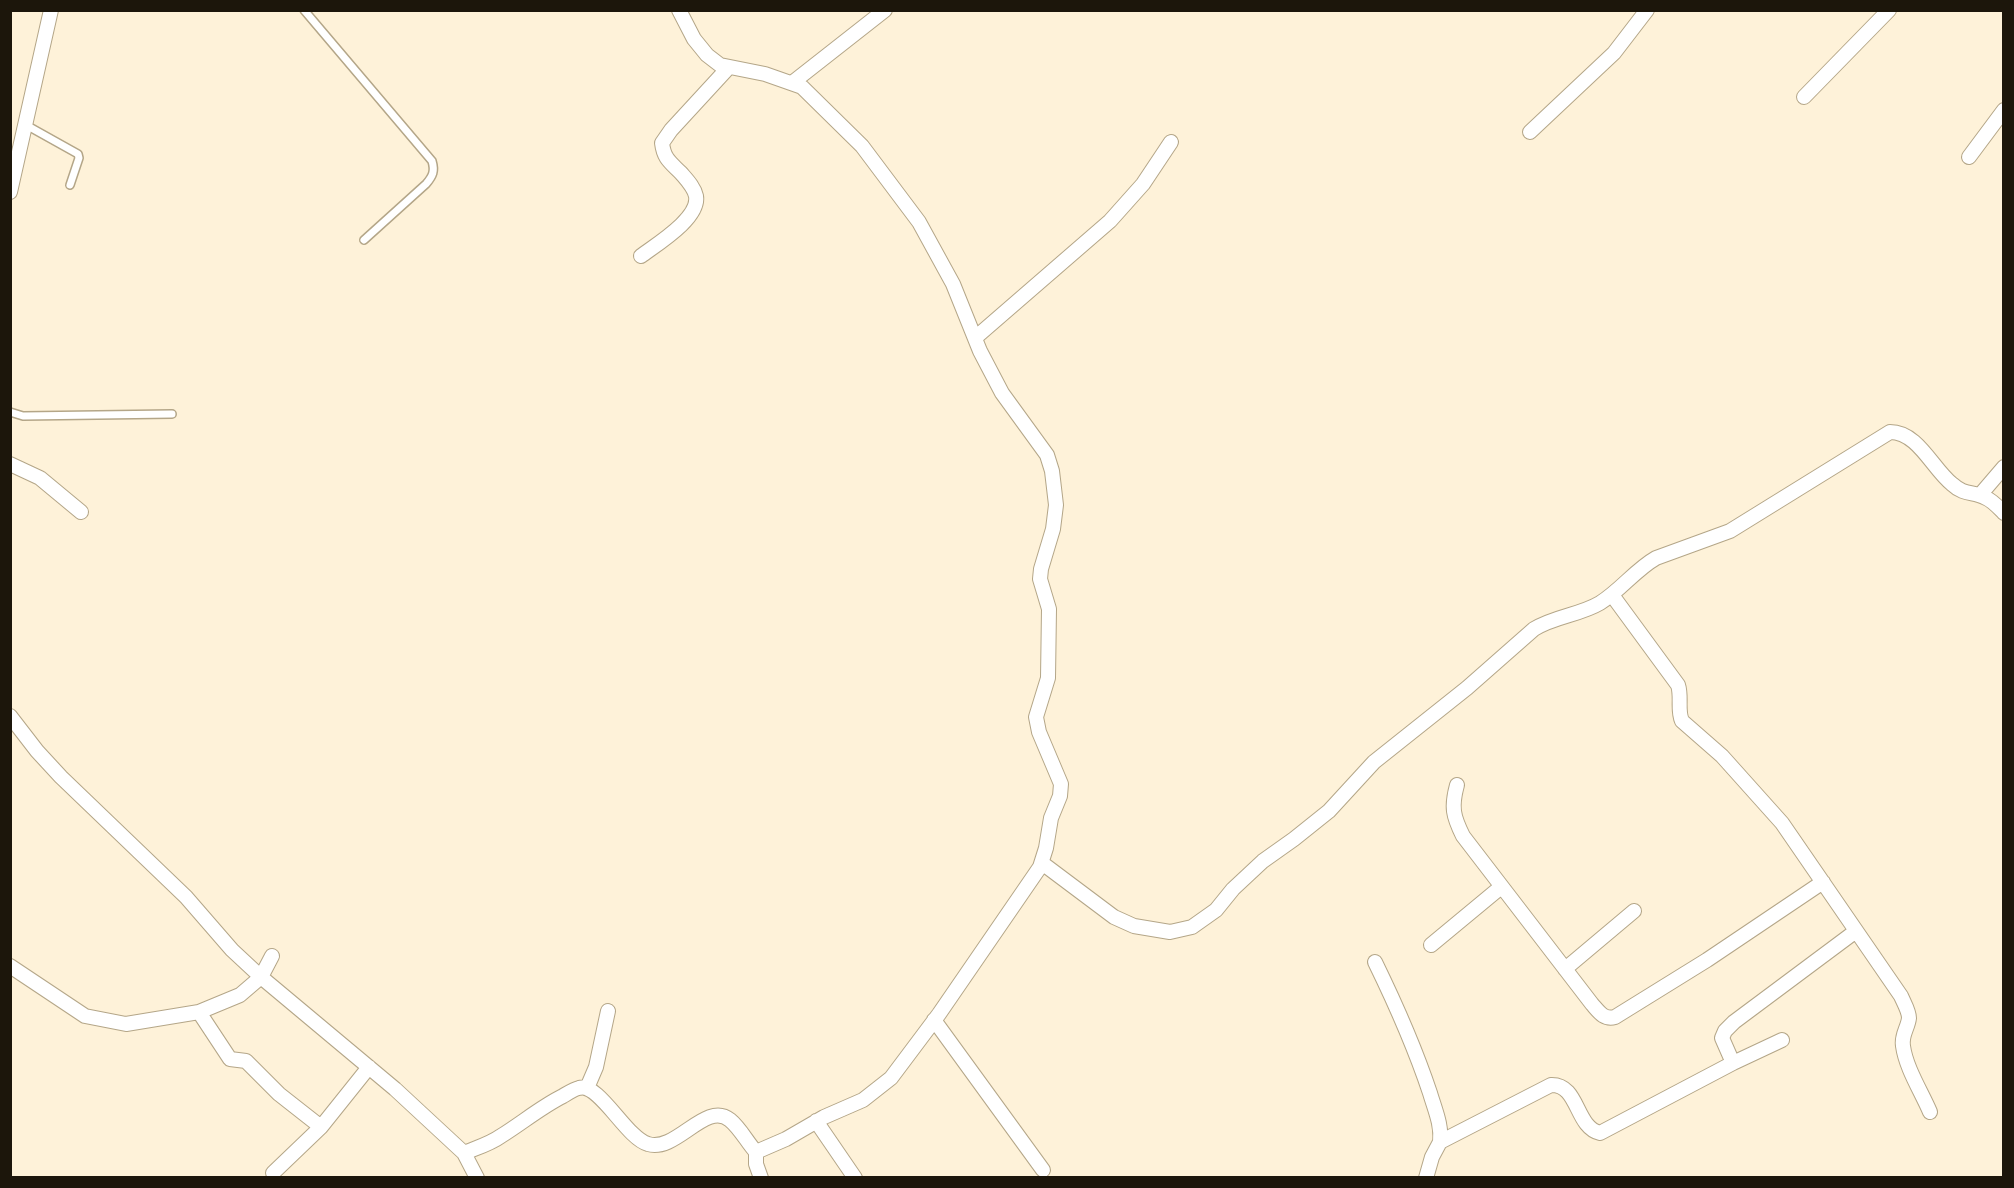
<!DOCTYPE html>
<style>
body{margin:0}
#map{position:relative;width:2014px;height:1188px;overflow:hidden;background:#fef2d9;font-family:Mulish,sans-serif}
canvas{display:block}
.frame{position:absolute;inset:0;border:12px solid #1c160b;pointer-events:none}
</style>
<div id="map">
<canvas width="2014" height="1188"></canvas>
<div class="frame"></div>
</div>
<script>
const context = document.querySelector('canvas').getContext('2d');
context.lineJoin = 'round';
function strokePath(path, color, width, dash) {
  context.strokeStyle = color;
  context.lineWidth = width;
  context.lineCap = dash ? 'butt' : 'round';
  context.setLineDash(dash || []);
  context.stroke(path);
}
const lane = new Path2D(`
 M304,10L432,161C435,171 433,176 426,184L364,240
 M26,125L78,154L79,158L70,185
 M10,412L23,416L172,414`);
const street = new Path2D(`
 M792,83L885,10
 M1804,97L1889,10
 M1530,132L1614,53L1647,10
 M1969,157L2004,110
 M10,192L51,10
 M641,256C657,244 700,218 696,196C694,187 687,180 681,173C670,162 664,159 662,143L671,130L729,67
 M975,338L1110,221L1143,184L1171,142
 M10,464L40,478L81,512
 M1980,495L2004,467
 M1612,595L1678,685C1682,697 1677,710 1682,721L1722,756L1782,823L1901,996C1904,1003 1909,1011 1909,1018C1908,1028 1901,1035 1903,1046C1906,1068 1921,1091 1930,1112
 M10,716L37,751L61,777L186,897L232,950L261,977L395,1089L464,1153L477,1178
 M1457,785C1451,807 1453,816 1463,836L1592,1004C1599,1012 1604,1020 1615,1017L1707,960L1823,882
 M1042,863L1114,917L1134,926L1170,932L1192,927L1216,910L1233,889L1263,861L1294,839L1329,811L1374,762L1467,688L1534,629C1555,616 1580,615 1600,603C1621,590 1635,570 1656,558L1730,531L1890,432C1918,432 1932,468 1952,484C1965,496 1973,491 1986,498C1993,501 1998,507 2004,513
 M1431,945L1501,887
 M1375,962C1396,1005 1415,1048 1430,1093C1435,1110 1442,1125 1440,1142
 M10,966L85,1016L126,1024L199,1012L230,1059L246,1061L279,1094L321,1127
 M1565,969L1634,911
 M199,1012L240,995L261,977L272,956
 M934,1020L1043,1170
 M1733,1063L1722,1038L1725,1031L1734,1022L1856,931
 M587,1088L596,1067L608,1011
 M816,1121L855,1178
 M756,1152V1164L761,1178
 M464,1153C476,1148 490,1144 501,1136C522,1123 541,1107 563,1096C568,1093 574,1089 579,1088C599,1082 626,1138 648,1144C676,1153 706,1100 730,1120C740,1128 747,1142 756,1152L786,1139L824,1117L863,1100L891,1078L939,1014L1040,867L1046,848L1051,818L1060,796L1061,784L1039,732L1036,717L1048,678L1049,609L1040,579L1041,569L1053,529L1056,505L1052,471L1047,455L1002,393L980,351L953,284L919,222L862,146L802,87L765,74L720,65L707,55L694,39L679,10
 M273,1173L321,1127L369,1067
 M1426,1178L1432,1157L1440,1142L1551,1085C1579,1084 1575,1127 1600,1133L1733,1063L1782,1040`);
strokePath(lane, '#b4a688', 10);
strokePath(street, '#b4a688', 16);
strokePath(lane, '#fff', 7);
strokePath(street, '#fff', 14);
</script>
